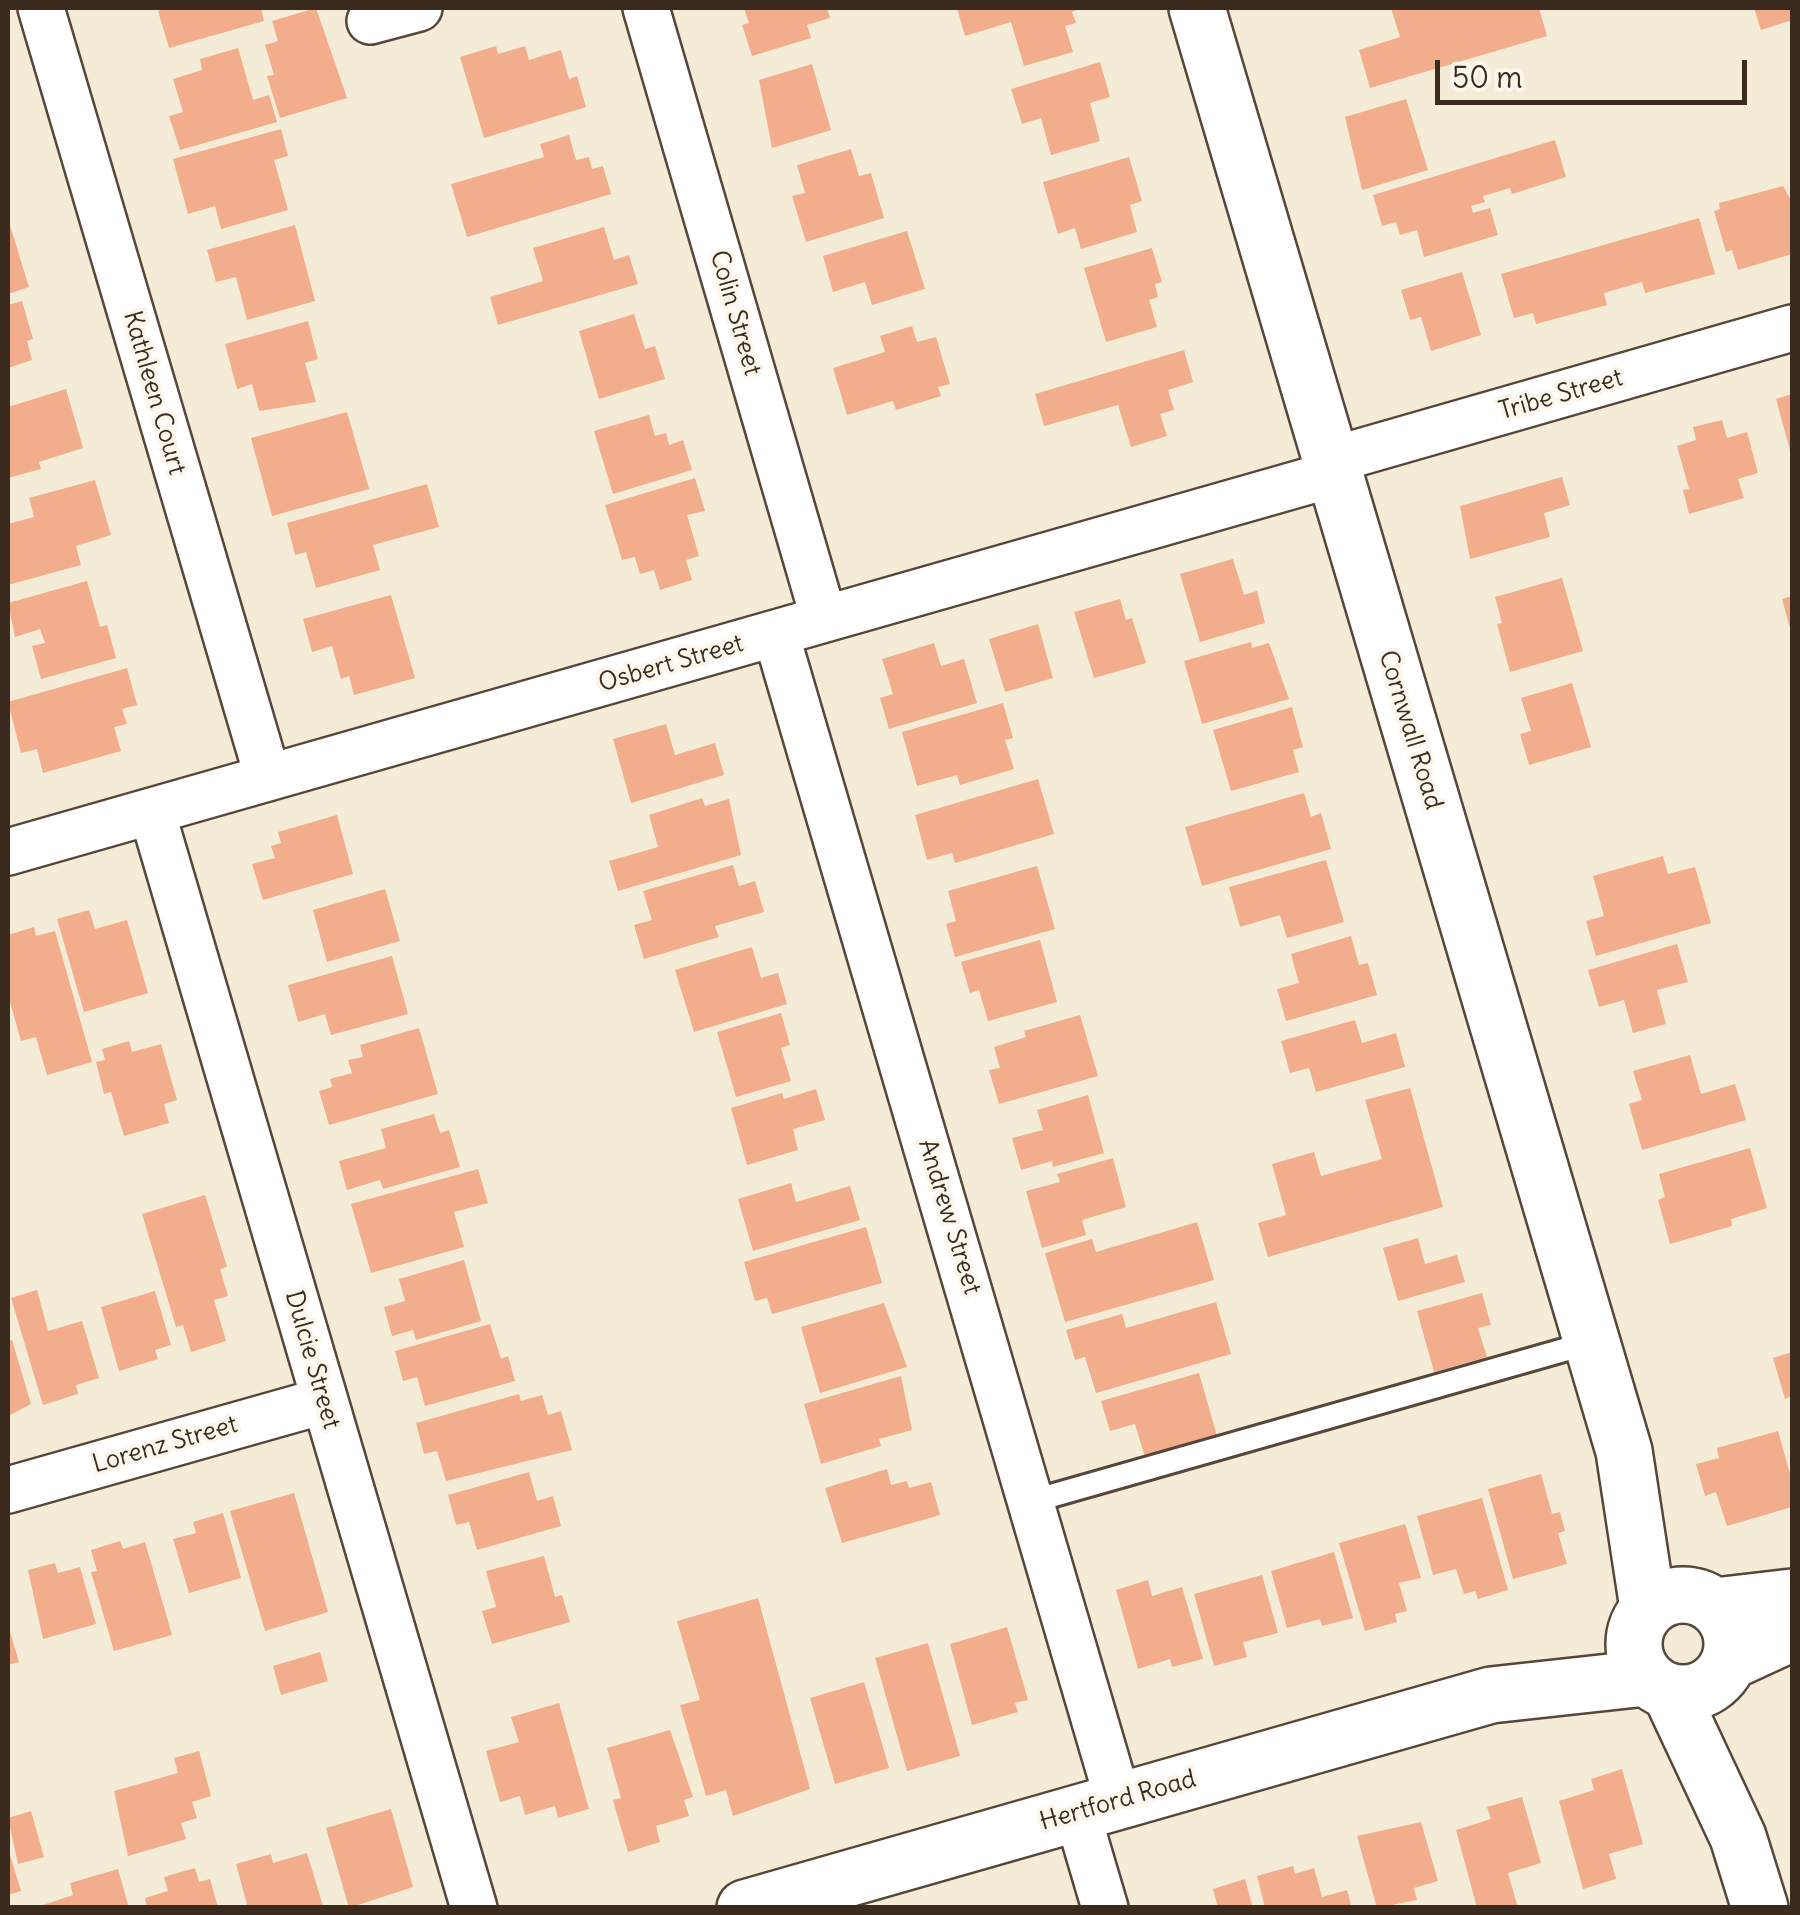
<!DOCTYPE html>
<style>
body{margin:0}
#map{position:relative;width:1800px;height:1915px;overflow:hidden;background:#f4ecd6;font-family:Delius,sans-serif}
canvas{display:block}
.frame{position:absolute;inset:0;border:10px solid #3b2a1e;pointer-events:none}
.scale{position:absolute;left:1435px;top:60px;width:312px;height:45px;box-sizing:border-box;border:5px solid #3b2a1e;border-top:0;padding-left:12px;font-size:30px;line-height:35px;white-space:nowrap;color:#3b2a1e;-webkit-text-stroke:8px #fbf7ec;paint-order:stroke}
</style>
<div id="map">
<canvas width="1800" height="1915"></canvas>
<div class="frame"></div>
<div class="scale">50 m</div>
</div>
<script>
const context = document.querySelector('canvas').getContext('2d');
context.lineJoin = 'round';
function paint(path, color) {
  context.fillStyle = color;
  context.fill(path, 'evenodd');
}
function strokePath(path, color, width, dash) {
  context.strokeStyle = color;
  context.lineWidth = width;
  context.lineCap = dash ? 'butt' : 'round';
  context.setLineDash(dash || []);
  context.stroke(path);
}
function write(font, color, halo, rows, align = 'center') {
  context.font = font + ' Delius,sans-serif';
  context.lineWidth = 8;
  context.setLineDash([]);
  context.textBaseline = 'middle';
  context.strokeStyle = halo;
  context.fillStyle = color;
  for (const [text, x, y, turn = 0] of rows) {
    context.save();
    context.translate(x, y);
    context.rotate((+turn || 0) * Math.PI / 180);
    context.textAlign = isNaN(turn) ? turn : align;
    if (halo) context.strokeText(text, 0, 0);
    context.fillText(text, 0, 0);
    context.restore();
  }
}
paint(new Path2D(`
 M169,8H261L264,21L169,48L158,11Z
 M316,8L347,98L280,118L267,76L274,75L265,45L278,41L272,21Z
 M744,8H827L830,18L807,25L811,38L752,56L742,25L749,23Z
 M957,8H1082L1072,12L1076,23L1065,26L1073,52L1024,66L1011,22L965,36Z
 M1391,8H1539L1547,36L1370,88L1359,50L1400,37Z
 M1754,8H1792V28L1789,21L1761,30Z
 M496,46L498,54L525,46L529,60L561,50L569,79L577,76L586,107L484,138L460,57Z
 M238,48L253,100L269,95L277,122L180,150L169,116L183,112L173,79L202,70L200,59Z
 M1100,62L1110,97L1090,103L1100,141L1051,155L1041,118L1022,124L1011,89Z
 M812,64L831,130L772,148L759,80Z
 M1406,99L1428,170L1362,190L1345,117Z
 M281,129L288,156L274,160L288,210L221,229L215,206L188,214L173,159Z
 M569,135L576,160L589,157L592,169L603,166L611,194L467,237L451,184L544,157L540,144Z
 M1555,140L1566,177L1512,194L1510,188L1483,196L1485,202L1471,206L1473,213L1490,208L1498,235L1424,257L1417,230L1400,235L1396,222L1382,226L1373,195Z
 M851,149L859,176L871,173L884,218L806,242L792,196L805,193L797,165Z
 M1129,157L1142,201L1130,205L1137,232L1081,249L1075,228L1058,234L1043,182Z
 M1783,186L1792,202V254L1738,270L1732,250L1726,252L1714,211L1720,209L1719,203Z
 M1699,218L1715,274L1645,293L1642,282L1604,293L1607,305L1536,324L1533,313L1514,318L1501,274Z
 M8,219L29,287L8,294Z
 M295,225L315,301L247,320L236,277L216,282L207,250Z
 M604,227L614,260L629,255L638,284L498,325L490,297L543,281L533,248Z
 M907,231L925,289L872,305L865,282L833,292L823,256Z
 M1152,248L1162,282L1155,284L1158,297L1149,300L1157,327L1106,342L1084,268Z
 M1462,272L1481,335L1431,351L1421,317L1410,320L1401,290Z
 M22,301L33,339L27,341L32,360L8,368V305Z
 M634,314L645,349L655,346L665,379L599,399L579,331Z
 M308,321L318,359L305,363L316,402L259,411L252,384L237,389L225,344Z
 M912,326L917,342L936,337L950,384L938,387L941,396L896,410L893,401L847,415L833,368L885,352L880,336Z
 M1184,350L1193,382L1168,390L1174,410L1160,414L1167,436L1131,447L1118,405L1044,426L1035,394Z
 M66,389L83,448L39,462L41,469L8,478V407Z
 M1792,394V454H1791L1776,399Z
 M347,412L369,489L272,516L251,438Z
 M649,415L655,436L666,433L669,445L683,440L692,470L613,494L594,431Z
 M1722,420L1727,438L1747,432L1758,473L1738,479L1744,498L1689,514L1683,490L1689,489L1677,446L1696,440L1693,427Z
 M1562,477L1570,505L1544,513L1550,537L1470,559L1460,506Z
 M695,478L705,511L687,515L699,556L686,560L692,580L660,590L654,570L640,574L635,557L622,560L605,505Z
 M95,480L111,535L76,546L81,565L8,585V524L34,517L29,498Z
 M427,484L439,527L373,545L380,570L316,588L306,552L295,555L287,523Z
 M1233,559L1244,595L1257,591L1265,623L1200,642L1180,574Z
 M1562,578L1583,651L1510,672L1497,624L1502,623L1495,597Z
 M87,581L100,627L107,625L116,658L41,679L32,646L45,643L40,629L15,637L8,603Z
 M391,595L415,678L354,695L349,676L341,679L332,646L312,652L303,619Z
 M1792,596V632H1791L1782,599Z
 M1120,599L1126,620L1132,618L1146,663L1094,678L1074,612Z
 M1038,624L1053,678L1005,692L989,639Z
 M1251,642L1252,648L1269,643L1289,699L1202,724L1184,661Z
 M934,643L941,666L964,659L977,703L889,729L880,698L893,694L882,659Z
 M127,668L137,705L122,709L127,724L114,727L121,751L43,773L37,749L21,753L8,702Z
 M1572,683L1591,747L1529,765L1520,734L1531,731L1521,698Z
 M1003,703L1013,738L1005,740L1014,769L960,785L957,775L917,786L902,732Z
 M1292,707L1303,747L1293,750L1299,772L1231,791L1213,730Z
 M666,724L675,755L715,743L724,775L631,803L613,739Z
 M1038,779L1054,834L955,863L952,853L927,860L915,815Z
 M1304,793L1311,817L1321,813L1331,849L1202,886L1185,827Z
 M702,798L705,806L729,799L741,855L618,891L609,861L658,847L649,815Z
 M337,815L353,874L263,900L252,864L275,858L271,846L281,843L278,832Z
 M1663,856L1668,874L1695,867L1711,923L1596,956L1586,921L1604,916L1593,876Z
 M1326,860L1344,922L1287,938L1280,915L1240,927L1229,887Z
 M733,865L739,886L755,881L764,912L715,926L719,937L644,959L634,925L652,920L643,891Z
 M1037,866L1055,929L955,957L946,924L956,921L948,891Z
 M385,889L400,941L327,962L313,910Z
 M89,910L95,929L127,920L148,993L84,1012L57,919Z
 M34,927L36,936L55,931L92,1062L47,1075L36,1037L21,1041L8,995V935Z
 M1351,936L1359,965L1368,963L1377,995L1286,1021L1277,989L1299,983L1291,954Z
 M1040,940L1057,1002L988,1021L979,990L970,993L961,962Z
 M1677,944L1688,982L1657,990L1666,1024L1633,1033L1624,1000L1599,1007L1588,970Z
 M752,947L761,978L778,973L787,1004L694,1032L675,970Z
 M392,956L408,1014L331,1035L325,1014L298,1022L288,985Z
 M781,1013L790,1045L781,1048L791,1081L736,1097L717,1032Z
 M1080,1015L1098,1076L999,1104L989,1070L1000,1068L994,1047L1026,1037L1024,1031Z
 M1355,1020L1362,1043L1396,1033L1405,1067L1316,1092L1309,1068L1290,1073L1281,1041Z
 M419,1028L438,1094L329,1125L319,1091L332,1087L330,1079L352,1073L348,1060L363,1057L360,1045Z
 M129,1041L132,1052L161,1044L177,1100L164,1104L169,1123L124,1136L111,1092L104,1094L96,1062L105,1060L102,1049Z
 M1690,1055L1701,1094L1735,1084L1746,1120L1642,1150L1629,1104L1642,1100L1633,1071Z
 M1410,1088L1443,1207L1268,1257L1258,1223L1286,1215L1272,1164L1314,1152L1321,1176L1382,1159L1365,1100Z
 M816,1089L825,1120L793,1129L798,1150L747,1165L731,1108L782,1093L784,1099Z
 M1088,1095L1104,1153L1053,1167L1052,1161L1021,1170L1012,1138L1043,1130L1037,1110Z
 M434,1114L440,1133L449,1130L460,1167L383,1189L380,1180L347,1190L339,1161L386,1148L381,1129Z
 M1750,1148L1767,1208L1731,1219L1732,1226L1670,1244L1658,1200L1665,1197L1659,1174Z
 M1113,1158L1126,1207L1082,1220L1086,1235L1042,1248L1026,1191L1060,1182L1057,1174Z
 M478,1169L488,1203L454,1212L464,1247L371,1273L351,1204Z
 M791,1183L796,1202L850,1186L860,1220L753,1251L738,1199Z
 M205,1195L227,1267L220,1269L228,1296L214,1300L226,1341L191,1352L183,1325L176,1327L142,1214Z
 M1197,1222L1214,1280L1065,1322L1045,1253L1092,1239L1096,1252Z
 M866,1227L882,1283L772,1314L767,1298L755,1301L744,1262Z
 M1418,1238L1425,1264L1457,1255L1465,1282L1398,1301L1383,1248Z
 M464,1260L481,1321L416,1340L413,1330L392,1336L384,1307L405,1301L399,1279Z
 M37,1290L48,1331L82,1321L99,1378L76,1385L78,1394L43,1405L11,1298Z
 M155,1291L171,1345L155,1350L158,1359L119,1371L101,1307Z
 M1482,1293L1491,1325L1478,1328L1487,1357L1434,1372L1417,1311Z
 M1216,1302L1231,1354L1096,1393L1085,1357L1075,1360L1066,1330L1122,1314L1126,1328Z
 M884,1303L907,1367L820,1393L801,1327Z
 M490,1324L501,1359L508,1356L515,1381L425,1406L417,1377L403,1381L395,1351Z
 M12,1340L31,1404L8,1416V1341Z
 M1792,1352V1396L1785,1399L1773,1358Z
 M1199,1373L1217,1436L1145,1457L1135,1424L1110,1431L1101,1401Z
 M901,1376L912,1430L879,1439L881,1446L821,1464L804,1404Z
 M519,1394L521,1401L542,1395L548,1415L561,1411L572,1450L446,1481L437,1451L424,1454L416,1423Z
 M1778,1431L1792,1481V1507L1727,1526L1716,1492L1705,1496L1696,1464L1719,1458L1717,1448Z
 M887,1469L891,1485L907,1481L909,1488L931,1482L940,1515L842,1543L825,1488Z
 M529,1472L537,1501L553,1496L561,1526L477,1550L469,1522L456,1525L448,1495Z
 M1541,1474L1552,1514L1560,1512L1565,1531L1558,1533L1567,1564L1513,1579L1488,1489Z
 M294,1493L328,1612L265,1631L230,1511Z
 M1482,1498L1508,1590L1478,1599L1475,1591L1464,1594L1456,1569L1433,1575L1417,1516Z
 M223,1513L241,1578L189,1593L173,1539L196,1533L193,1522Z
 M1405,1524L1421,1578L1399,1583L1407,1611L1395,1614L1397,1622L1365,1631L1339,1543Z
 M120,1541L123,1549L145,1542L172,1635L114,1651L91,1572L97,1571L91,1550Z
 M1334,1552L1353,1618L1322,1626L1320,1619L1287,1628L1271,1571Z
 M544,1556L555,1597L562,1595L570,1622L492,1644L482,1611L496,1607L486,1571Z
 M55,1563L58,1573L80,1567L96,1624L43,1639L28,1570Z
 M1262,1575L1278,1633L1243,1642L1247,1657L1214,1666L1194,1594Z
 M1148,1580L1152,1596L1182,1587L1203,1659L1172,1667L1170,1659L1138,1669L1116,1590Z
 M758,1598L810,1789L733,1816L726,1790L706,1796L680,1705L700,1700L677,1621Z
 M8,1625L19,1662L8,1665Z
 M1007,1627L1028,1700L1015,1703L1018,1712L972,1725L950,1644Z
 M928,1643L960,1756L907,1771L875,1658Z
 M320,1652L328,1681L281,1695L273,1666Z
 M864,1682L889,1768L835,1784L810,1698Z
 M559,1703L589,1809L558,1818L555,1806L525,1815L520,1796L500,1802L486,1751L519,1742L511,1717Z
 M670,1730L693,1797L684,1800L689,1816L656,1826L660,1842L628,1852L613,1800L621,1798L607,1748Z
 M199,1751L211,1796L192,1802L197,1818L181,1823L186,1839L128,1856L114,1791L178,1773L174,1758Z
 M1622,1769L1643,1844L1609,1854L1616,1879L1583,1889L1559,1801L1594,1790L1591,1779Z
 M1522,1797L1541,1863L1508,1873L1518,1908H1477L1456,1830L1491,1819L1487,1807Z
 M391,1809L413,1887L349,1908L326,1828Z
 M31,1811L44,1857L18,1864L8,1818Z
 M1421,1822L1438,1881L1414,1888L1417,1900L1377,1908L1357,1836Z
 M8,1848L21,1891L8,1895Z
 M307,1853L323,1906L248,1908L236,1864L271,1854L273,1863Z
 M1293,1866L1295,1874L1314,1868L1322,1897L1347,1890L1352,1908H1265L1257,1876Z
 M195,1868L199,1882L210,1879L218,1908H147L145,1898L168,1891L164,1877Z
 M118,1869L129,1908H34L73,1895L70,1883Z
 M1245,1879L1253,1908H1218L1213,1889Z`), '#f2ae8c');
const lane = new Path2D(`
 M1033,1501L1592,1342`);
const street = new Path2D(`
 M41,8L268,778
 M646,8L824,619
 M370,21L419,8
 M1329,461L1792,328
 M776,634L1118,1800
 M152,812L474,1908
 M8,852L1333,474
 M8,1490L323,1401
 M1077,1813L1105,1908`);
const secondary = new Path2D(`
 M1197,8L1624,1451L1648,1608
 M1634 1644a49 49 0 1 1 98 0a49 49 0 1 1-98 0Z
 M1715,1606L1792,1597
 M1729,1662L1792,1633
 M1670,1692L1738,1837L1760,1908
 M745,1908L1491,1695L1646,1678`);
strokePath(lane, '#57473a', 28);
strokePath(street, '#57473a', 50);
strokePath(secondary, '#57473a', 60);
strokePath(lane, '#fff', 22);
strokePath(street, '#fff', 45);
strokePath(secondary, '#fff', 55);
write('25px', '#3b2a1e', '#fbf7ec', [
 ["Colin Street",735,313,74],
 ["Kathleen Court",154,393,74],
 ["Tribe Street",1561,395,-16],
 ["Osbert Street",671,664,-16],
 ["Cornwall Road",1410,730,73],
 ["Andrew Street",949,1217,73],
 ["Dulcie Street",312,1360,74],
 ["Lorenz Street",165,1445,-16],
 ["Hertford Road",1118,1801,-16]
]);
</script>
